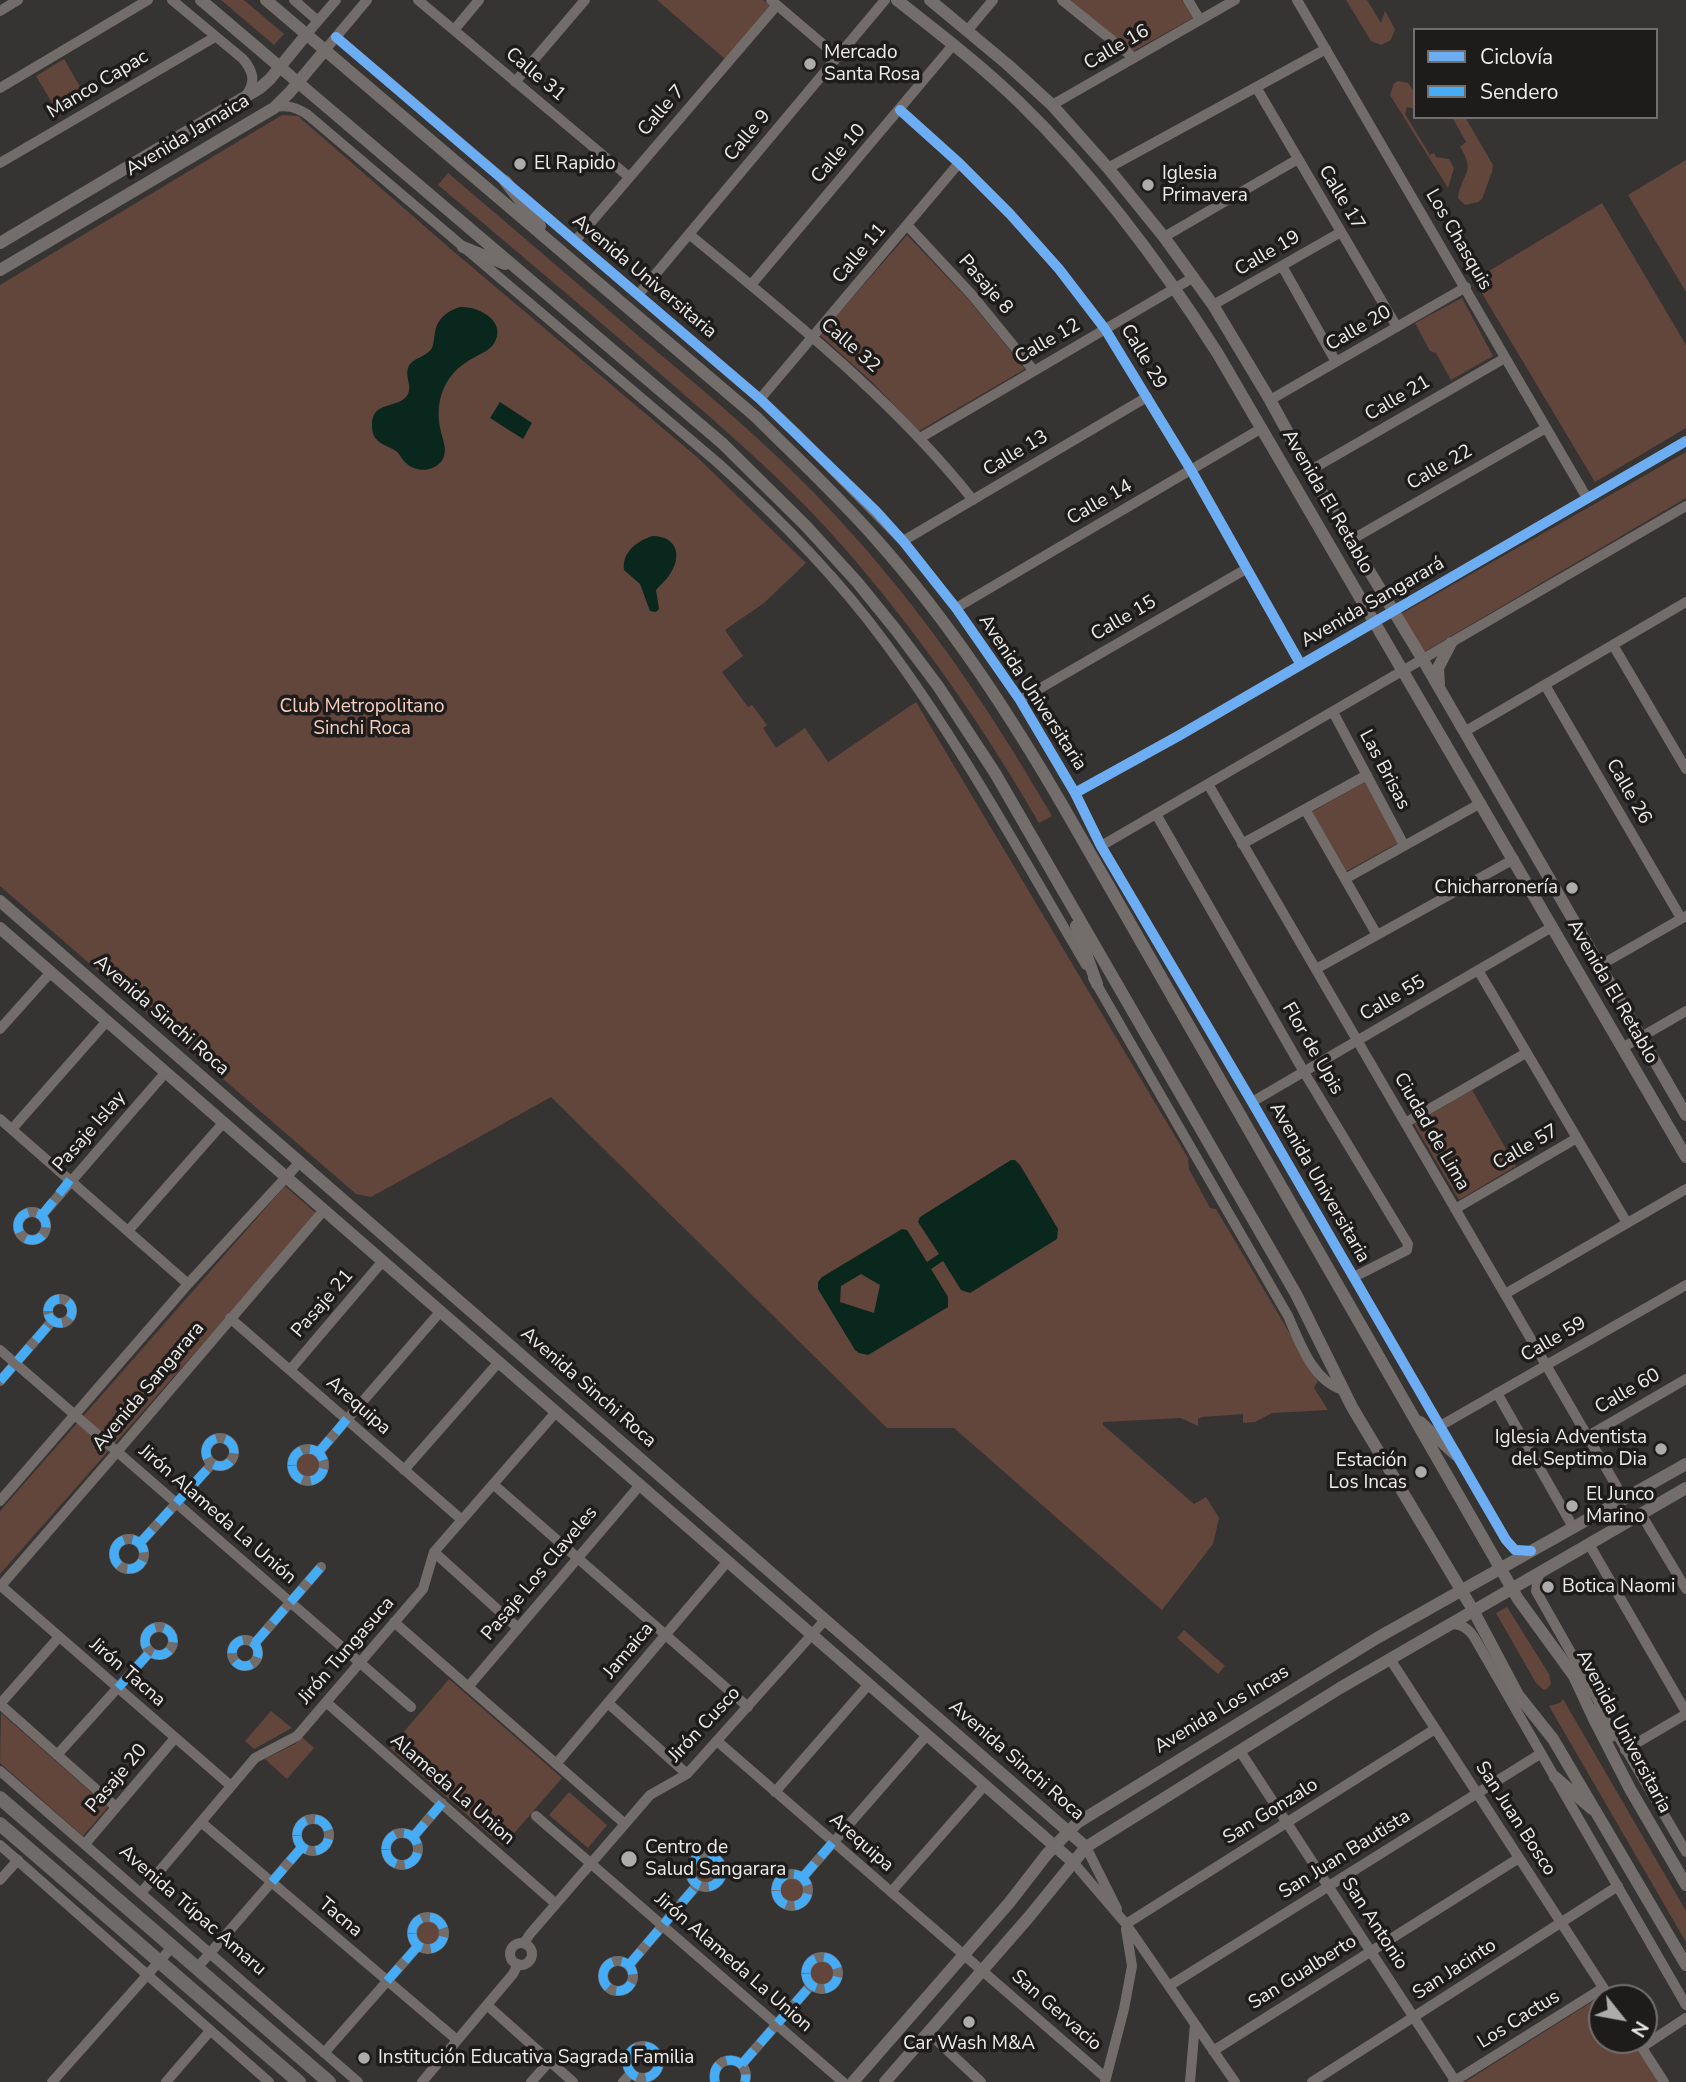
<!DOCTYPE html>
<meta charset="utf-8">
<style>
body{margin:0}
#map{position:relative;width:1686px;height:2082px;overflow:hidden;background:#363433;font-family:"Nunito Sans",sans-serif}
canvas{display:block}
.legend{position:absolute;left:1413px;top:28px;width:245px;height:91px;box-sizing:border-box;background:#1e1c1b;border:2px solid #716f6e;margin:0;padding:9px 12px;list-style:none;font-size:21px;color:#eeeceb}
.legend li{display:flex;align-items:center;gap:14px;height:35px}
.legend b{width:35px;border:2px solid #716f6e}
.north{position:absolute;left:1588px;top:1984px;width:70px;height:70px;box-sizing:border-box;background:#1e1c1b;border:2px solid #716f6e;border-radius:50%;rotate:121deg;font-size:19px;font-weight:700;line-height:28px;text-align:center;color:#eeeceb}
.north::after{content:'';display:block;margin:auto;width:24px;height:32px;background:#aeacab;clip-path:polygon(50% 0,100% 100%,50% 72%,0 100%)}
</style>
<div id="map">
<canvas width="1686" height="2082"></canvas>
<ul class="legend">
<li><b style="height:9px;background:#6dadf4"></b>Ciclovía</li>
<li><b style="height:9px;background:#46acf6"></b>Sendero</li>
</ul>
<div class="north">N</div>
</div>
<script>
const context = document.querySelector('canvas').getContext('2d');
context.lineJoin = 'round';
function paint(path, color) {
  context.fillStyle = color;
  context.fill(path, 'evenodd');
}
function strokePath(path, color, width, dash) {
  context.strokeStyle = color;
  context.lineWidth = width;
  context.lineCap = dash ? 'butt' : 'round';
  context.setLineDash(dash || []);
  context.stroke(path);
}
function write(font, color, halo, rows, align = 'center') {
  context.font = font + ' "Nunito Sans",sans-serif';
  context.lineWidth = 7;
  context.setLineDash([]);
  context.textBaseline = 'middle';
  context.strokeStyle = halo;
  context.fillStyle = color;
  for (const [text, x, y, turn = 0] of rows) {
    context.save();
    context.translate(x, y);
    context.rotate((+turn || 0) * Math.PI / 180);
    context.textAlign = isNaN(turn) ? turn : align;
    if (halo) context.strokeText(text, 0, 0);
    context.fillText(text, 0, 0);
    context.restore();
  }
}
paint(new Path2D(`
 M221,0H244L284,34L274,45Z
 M657,0H763L771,6L725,59Z
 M1062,0H1182L1193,18L1128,54Z
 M1346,0H1367L1381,23L1385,11L1395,29L1391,40L1381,45L1371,41Z
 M64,59L87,99L60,116L36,76Z
 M1399,81L1408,83L1415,93V109L1407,107L1405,114L1430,155L1434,153L1436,157L1449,159L1454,168L1448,188L1390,95L1394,83Z
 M282,115L298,116L453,251L698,458L806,563L764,603L725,630L743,656L722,672L748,707L752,705L767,725L763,728L776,748L805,728L828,762L916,702L1188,1158L1189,1169L1210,1208L1216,1209L1318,1381L1314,1388L1328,1410L1272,1413L1255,1422L1243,1423V1414L1202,1417L1198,1419V1426L1181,1418L1103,1422V1425L1194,1504L1206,1497L1219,1518L1213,1544L1162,1610L954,1428H887L551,1097L371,1197L356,1194L0,886V285Z
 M1452,117H1465L1493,165L1492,172L1482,199L1478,202L1465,205L1458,198C1461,173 1477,173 1460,147L1466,142Z
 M1686,160V292L1628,195Z
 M448,173C515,230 582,287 649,345C714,399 779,454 836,516C923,610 988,706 1052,816L1039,823C979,719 910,621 830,532C781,478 726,431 672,384C595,317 516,251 438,185Z
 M1602,203L1686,345V428L1595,482L1474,280Z
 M907,235L969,300L1025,369L919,431L872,382L820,335Z
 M1462,298L1493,356L1451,380L1436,353L1430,351L1415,323Z
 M1686,452V498L1424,652L1401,614Z
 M1365,782L1398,843L1345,872L1312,812Z
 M1472,1090L1516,1166L1459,1200L1414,1124Z
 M285,1186L317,1214L0,1574V1511Z
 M295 1465a13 13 0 1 1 26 0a13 13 0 1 1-26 0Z
 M1507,1607L1549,1674L1551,1684L1547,1689L1544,1690L1536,1683L1496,1613Z
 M1184,1630L1225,1666L1218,1674L1177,1638Z
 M449,1679L562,1778L503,1846L390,1748Z
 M1563,1699L1686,1911V1942L1549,1706L1560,1703Z
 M271,1711L292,1728L254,1749L245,1741Z
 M1,1713L108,1807L83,1836L0,1763Z
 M302,1737L314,1748L287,1779L265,1759L295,1744Z
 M569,1792L607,1825L588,1848L549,1815Z
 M694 1872a13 13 0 1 1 26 0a13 13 0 1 1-26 0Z
 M778 1890a14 14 0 1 1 28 0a14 14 0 1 1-28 0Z
 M414 1933a14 14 0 1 1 28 0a14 14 0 1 1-28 0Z
 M809 1973a13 13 0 1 1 26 0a13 13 0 1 1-26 0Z
 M1601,1996L1602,2040H1631L1659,2082H1465Z`), '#62453b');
paint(new Path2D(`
 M460,307C479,306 509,322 493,345C488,351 482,353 475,357C459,365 446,378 441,396C438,406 438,417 440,427C442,440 450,452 440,463C431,472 415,472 406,463C402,460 400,454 396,451C385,444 372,443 372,426C371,399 400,410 408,394C412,385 405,377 408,368C412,357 426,358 432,348C434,343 434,338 435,332C437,319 447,311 460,307Z
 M500,402L532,423L523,439L490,418Z
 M652,536C678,536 683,557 668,577C665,581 660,585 656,590L659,609L656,612L650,611L640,584L624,570C622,552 636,542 652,536Z
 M1011,1160H1015L1020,1165L1058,1229L1057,1239L970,1293L961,1290L943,1261L931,1269L948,1297V1307L868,1355L859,1353L855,1350L818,1289V1282L822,1277L902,1229L907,1230L927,1262L939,1254L918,1222L920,1217ZM861,1274L880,1285L874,1313L840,1302L841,1286Z`), '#09271d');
strokePath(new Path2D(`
 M172,0L243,59C253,71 256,81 247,94
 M294,0L318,21
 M418,0L629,177
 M771,0L838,57
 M1062,0L1134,58
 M1188,0L1200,20
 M1297,0L1587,498
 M0,11L18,0
 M454,30L479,0
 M967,31L993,0
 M306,35L336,0
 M336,37L509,184
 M325,50L367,0
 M515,82L585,0
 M1256,87L1397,327
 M0,88L148,0
 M1052,105L1235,0
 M274,107C288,105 296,107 308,115L718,463C778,517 836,576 884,641C960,743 1021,855 1086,965
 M900,110L959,163L1010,214L1059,269L1105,329L1191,470L1301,665
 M0,163L215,37
 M1108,168L1326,49
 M520,194L760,399L799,436L903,541L956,608L1020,700L1075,793L1101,846L1252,1102L1506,1540L1515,1550L1531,1551
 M907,225L972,295L1034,371
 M689,234C789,317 891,397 973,500
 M1164,237L1298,159
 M575,241L777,5
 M1282,266L1336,362
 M751,285L953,45
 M638,295L885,0
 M1213,305L1341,232
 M760,399L959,163
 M1270,400L1466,287
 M920,438L1194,277
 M1309,471L1505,358
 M1351,540L1546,428
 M903,541L1147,397
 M956,608L1262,428
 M1613,645L1686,769
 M1545,685L1681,918
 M1020,700L1246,569
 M1333,712L1404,845
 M1464,732L1686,602
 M1208,784L1624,1499
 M1075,793L1180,735L1686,441
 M1305,809L1377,935
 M1156,814L1304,1072L1408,1244L1407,1250L1354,1277
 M1242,844L1367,775
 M1101,846L1686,506
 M1345,879L1481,803
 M1599,966L1686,916
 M1316,969L1514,859
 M1478,970L1627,1223
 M1093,978L1288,1316C1300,1343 1312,1380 1343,1390
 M0,1029L51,972
 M1622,1048L1686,1011
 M1252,1102L1552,927
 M0,1119L188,1284
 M1405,1123L1526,1053
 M12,1129L107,1021
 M1455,1209L1577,1138
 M18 1226a14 14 0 1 1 28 0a14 14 0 1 1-28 0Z
 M42,1215L166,1072
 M128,1231L224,1122
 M1505,1294L1686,1189
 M48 1311a12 12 0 1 1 24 0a12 12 0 1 1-24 0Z
 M230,1318L462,1520
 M0,1350L411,1707
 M290,1370L382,1262
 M0,1381L53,1320
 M1497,1393L1573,1527
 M1440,1426L1686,1285
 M1588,1436L1686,1379
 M206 1452a14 14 0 1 1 28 0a14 14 0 1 1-28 0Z
 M292 1465a16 16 0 1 1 32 0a16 16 0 1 1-32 0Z
 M318,1453L440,1312
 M404,1470L498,1363
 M493,1484L748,1707
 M0,1501L188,1284L300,1162
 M1641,1514L1686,1589
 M114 1554a15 15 0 1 1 30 0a15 15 0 1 1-30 0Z
 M140,1543L212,1464
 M1589,1544L1686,1712
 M434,1552L518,1628
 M1543,1570L1538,1577L1536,1591L1604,1711
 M1,1586L231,1786
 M0,1587L117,1452L324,1210
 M394,1622L625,1824
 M1449,1624C1461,1624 1467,1627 1474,1637L1686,2005
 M145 1641a14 14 0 1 1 28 0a14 14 0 1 1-28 0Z
 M232 1653a13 13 0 1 1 26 0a13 13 0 1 1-26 0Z
 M255,1643L321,1567
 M1390,1659L1610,1998
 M468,1687L640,1485
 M326,1702L556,1904
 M608,1703L687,1774
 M0,1704L116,1807
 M0,1704L59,1637
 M1611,1724L1686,1852
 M717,1741L1106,2078
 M1625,1750L1686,1714
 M1240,1751L1456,2082
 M57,1755L150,1652
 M556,1764L728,1561
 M0,1771L358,2082
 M775,1792L869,1684
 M536,1816L843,2082
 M297 1835a16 16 0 1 1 32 0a16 16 0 1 1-32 0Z
 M201,1822L457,2040
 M386 1849a16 16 0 1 1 32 0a16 16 0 1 1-32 0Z
 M413,1837L442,1803
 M85,1844L175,1738
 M0,1845L269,2082
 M1086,1847L1117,1909
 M690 1871a16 16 0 1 1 32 0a16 16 0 1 1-32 0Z
 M1073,1862L1126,1924L1235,2082
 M776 1890a16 16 0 1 1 32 0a16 16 0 1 1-32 0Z
 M803,1877L927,1735
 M0,1880L18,1860
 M891,1892L985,1785
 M141,1893L255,1758L297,1736L423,1589L434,1552L556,1412
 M412 1933a16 16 0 1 1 32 0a16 16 0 1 1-32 0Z
 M1126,1924L1435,1729
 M524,1943L530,1934L650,1795L687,1774L825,1620
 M510 1954a11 11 0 1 1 22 0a11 11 0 1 1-22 0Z
 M806 1973a16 16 0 1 1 32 0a16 16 0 1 1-32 0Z
 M603 1976a15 15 0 1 1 30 0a15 15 0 1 1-30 0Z
 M629,1965L697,1885
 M197,1968L302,1847
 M1169,1986L1540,1754
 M487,2005L573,2082
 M928,2032L981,2082
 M1637,2040L1664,2082
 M627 2062a16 16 0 1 1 32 0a16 16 0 1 1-32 0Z
 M1642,2047L1686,2018
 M1213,2051L1519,1858
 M324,2053L418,1946
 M742,2064L811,1985
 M52,2082L173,1946
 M166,2082L210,2031
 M422,2082L513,1974L518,1964
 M531,2082L550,2061
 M623,2082L631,2073
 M715,2082C709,2053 752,2053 745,2082
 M1105,2082L1124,2009L1132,1966L1126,1929
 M1190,2082L1195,2024
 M1312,2082L1618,1886
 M1453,2082L1603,1988`), '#726d6b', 10);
strokePath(new Path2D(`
 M201,0L722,443L806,526L857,582L896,630L938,686L995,773L1296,1294L1352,1407L1473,1610L1518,1695L1553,1739L1686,1965
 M266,0L756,417C796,457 838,496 875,538C950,622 1011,716 1067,813L1518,1599L1574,1676L1594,1719L1630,1789L1686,1885
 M897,0C939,33 982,66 1020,103C1097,178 1161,264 1218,354L1686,1157
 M930,0L1007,64L1052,105L1108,168L1164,237L1213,305L1270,400L1309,471L1423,660L1686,1115
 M505,181L540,226
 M0,243L260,88L270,79L306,35
 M463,247L505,264
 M0,270L274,108L290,92L325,50
 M1439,685L1438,668L1451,643
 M0,901L1086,1847
 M1076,926L1097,984
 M0,928L1073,1862
 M1420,1422L1456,1455
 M1600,1705L1603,1717L1611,1736
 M1555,1777L1592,1809
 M853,2082L1009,1903L1047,1854L1077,1823L1377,1638L1686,1464
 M885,2082L1028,1918L1086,1847L1340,1688L1686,1488`), '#736e6c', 12);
strokePath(new Path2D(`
 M0,1798L329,2082
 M0,1824L299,2082`), '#6e6b6a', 14);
strokePath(new Path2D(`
 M18 1226a14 14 0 1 1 28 0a14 14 0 1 1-28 0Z
 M42,1215L70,1180
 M48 1311a12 12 0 1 1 24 0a12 12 0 1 1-24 0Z
 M0,1381L53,1320
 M206 1452a14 14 0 1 1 28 0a14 14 0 1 1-28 0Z
 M292 1465a16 16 0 1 1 32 0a16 16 0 1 1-32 0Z
 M318,1453L347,1419
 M114 1554a15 15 0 1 1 30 0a15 15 0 1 1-30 0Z
 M140,1543L212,1464
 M145 1641a14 14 0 1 1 28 0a14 14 0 1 1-28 0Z
 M232 1653a13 13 0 1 1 26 0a13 13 0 1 1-26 0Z
 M255,1643L321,1567
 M118,1688L150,1652
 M297 1835a16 16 0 1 1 32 0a16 16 0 1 1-32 0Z
 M386 1849a16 16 0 1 1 32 0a16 16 0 1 1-32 0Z
 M413,1837L442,1803
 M690 1871a16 16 0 1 1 32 0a16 16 0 1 1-32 0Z
 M776 1890a16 16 0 1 1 32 0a16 16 0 1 1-32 0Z
 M803,1877L833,1842
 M272,1882L302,1847
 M412 1933a16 16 0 1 1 32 0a16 16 0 1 1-32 0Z
 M806 1973a16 16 0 1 1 32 0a16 16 0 1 1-32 0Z
 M603 1976a15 15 0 1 1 30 0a15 15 0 1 1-30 0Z
 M629,1965L697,1885
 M387,1981L418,1946
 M627 2062a16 16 0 1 1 32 0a16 16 0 1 1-32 0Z
 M742,2064L811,1985
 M715,2082C709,2053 752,2053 745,2082`), '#46acf6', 9, [18, 9]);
strokePath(new Path2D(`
 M336,37L760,399L876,511L903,541L956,608L1020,700L1075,793L1101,846L1252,1102L1506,1540L1515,1550L1531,1551
 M900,110L959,163L1010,214L1059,269L1105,329L1191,470L1301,665
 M1075,793L1180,735L1686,441`), '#6dadf4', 10);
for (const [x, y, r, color] of [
 [810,64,7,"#aeacab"],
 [520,164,7,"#aeacab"],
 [1148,185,7,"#aeacab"],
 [1572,888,7,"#aeacab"],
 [1661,1449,7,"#aeacab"],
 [1421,1472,7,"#aeacab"],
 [1572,1506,7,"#aeacab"],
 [1548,1587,7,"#aeacab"],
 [629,1859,9,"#aeacab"],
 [969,2022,7,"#aeacab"],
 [364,2058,7,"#aeacab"]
]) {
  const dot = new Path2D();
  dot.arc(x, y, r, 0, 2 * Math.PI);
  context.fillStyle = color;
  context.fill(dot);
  strokePath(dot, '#1e1c1b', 2.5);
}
write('19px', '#eeeceb', '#1e1c1b', [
 ["Calle 16",1117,48,-30],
 ["Calle 31",535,75,40],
 ["Manco Capac",98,85,-31],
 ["Calle 7",662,111,-49],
 ["Avenida Jamaica",188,136,-31],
 ["Calle 9",748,136,-50],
 ["Calle 10",839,154,-49],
 ["Calle 17",1341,198,59],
 ["Los Chasquis",1458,240,60],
 ["Calle 11",860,254,-50],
 ["Calle 19",1268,254,-30],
 ["Avenida Universitaria",644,277,40],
 ["Pasaje 8",985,285,49],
 ["Calle 20",1359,329,-30],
 ["Calle 12",1048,342,-30],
 ["Calle 32",850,346,41],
 ["Calle 29",1143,357,59],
 ["Calle 21",1398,399,-30],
 ["Calle 13",1016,454,-31],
 ["Calle 22",1440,468,-30],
 ["Avenida El Retablo",1327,502,60],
 ["Calle 14",1100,503,-30],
 ["Avenida Sangarará",1373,603,-30],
 ["Calle 15",1124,619,-30],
 ["Avenida Universitaria",1032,693,57],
 ["Las Brisas",1384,770,62],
 ["Calle 26",1628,792,60],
 ["Avenida El Retablo",1612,992,60],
 ["Calle 55",1393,999,-30],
 ["Avenida Sinchi Roca",161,1016,41],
 ["Flor de Upis",1312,1049,60],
 ["Pasaje Islay",90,1132,-49],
 ["Ciudad de Lima",1431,1132,60],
 ["Calle 57",1526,1148,-30],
 ["Avenida Universitaria",1319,1183,60],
 ["Pasaje 21",323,1304,-49],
 ["Calle 59",1554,1340,-30],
 ["Avenida Sangarara",149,1387,-50],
 ["Avenida Sinchi Roca",588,1388,41],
 ["Calle 60",1628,1392,-30],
 ["Arequipa",358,1406,41],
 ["Jirón Alameda La Unión",217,1515,41],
 ["Pasaje Los Claveles",540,1574,-50],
 ["Jirón Tungasuca",347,1651,-49],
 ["Jamaica",629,1651,-50],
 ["Jirón Tacna",127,1673,41],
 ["Avenida Los Incas",1222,1710,-31],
 ["Jirón Cusco",705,1725,-47],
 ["Avenida Universitaria",1623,1732,62],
 ["Avenida Sinchi Roca",1016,1761,41],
 ["Pasaje 20",117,1779,-50],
 ["Alameda La Union",452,1790,41],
 ["San Gonzalo",1271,1812,-32],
 ["San Juan Bosco",1515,1819,57],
 ["Arequipa",861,1843,41],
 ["San Juan Bautista",1345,1855,-32],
 ["Avenida Túpac Amaru",192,1911,41],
 ["Tacna",340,1918,40],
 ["San Antonio",1374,1924,57],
 ["Jirón Alameda La Union",733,1963,41],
 ["San Jacinto",1455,1970,-33],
 ["San Gualberto",1303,1973,-32],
 ["San Gervacio",1056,2011,41],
 ["Los Cactus",1519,2020,-32]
]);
write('19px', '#eeeceb', '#1e1c1b', [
 ["Mercado",824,53],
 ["Santa Rosa",824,75],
 ["El Rapido",534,164],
 ["Iglesia",1162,174],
 ["Primavera",1162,196],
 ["Chicharronería",1558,888,"right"],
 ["Iglesia Adventista",1647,1438,"right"],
 ["del Septimo Dia",1647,1460,"right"],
 ["Estación",1407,1461,"right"],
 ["Los Incas",1407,1483,"right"],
 ["El Junco",1586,1495],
 ["Marino",1586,1517],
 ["Botica Naomi",1562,1587],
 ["Centro de",645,1848],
 ["Salud Sangarara",645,1870],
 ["Car Wash M&A",969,2044,"center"],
 ["Institución Educativa Sagrada Familia",378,2058]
], 'left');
write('19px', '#f8cfbf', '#1e1c1b', [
 ["Club Metropolitano",362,707],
 ["Sinchi Roca",362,729]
]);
</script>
